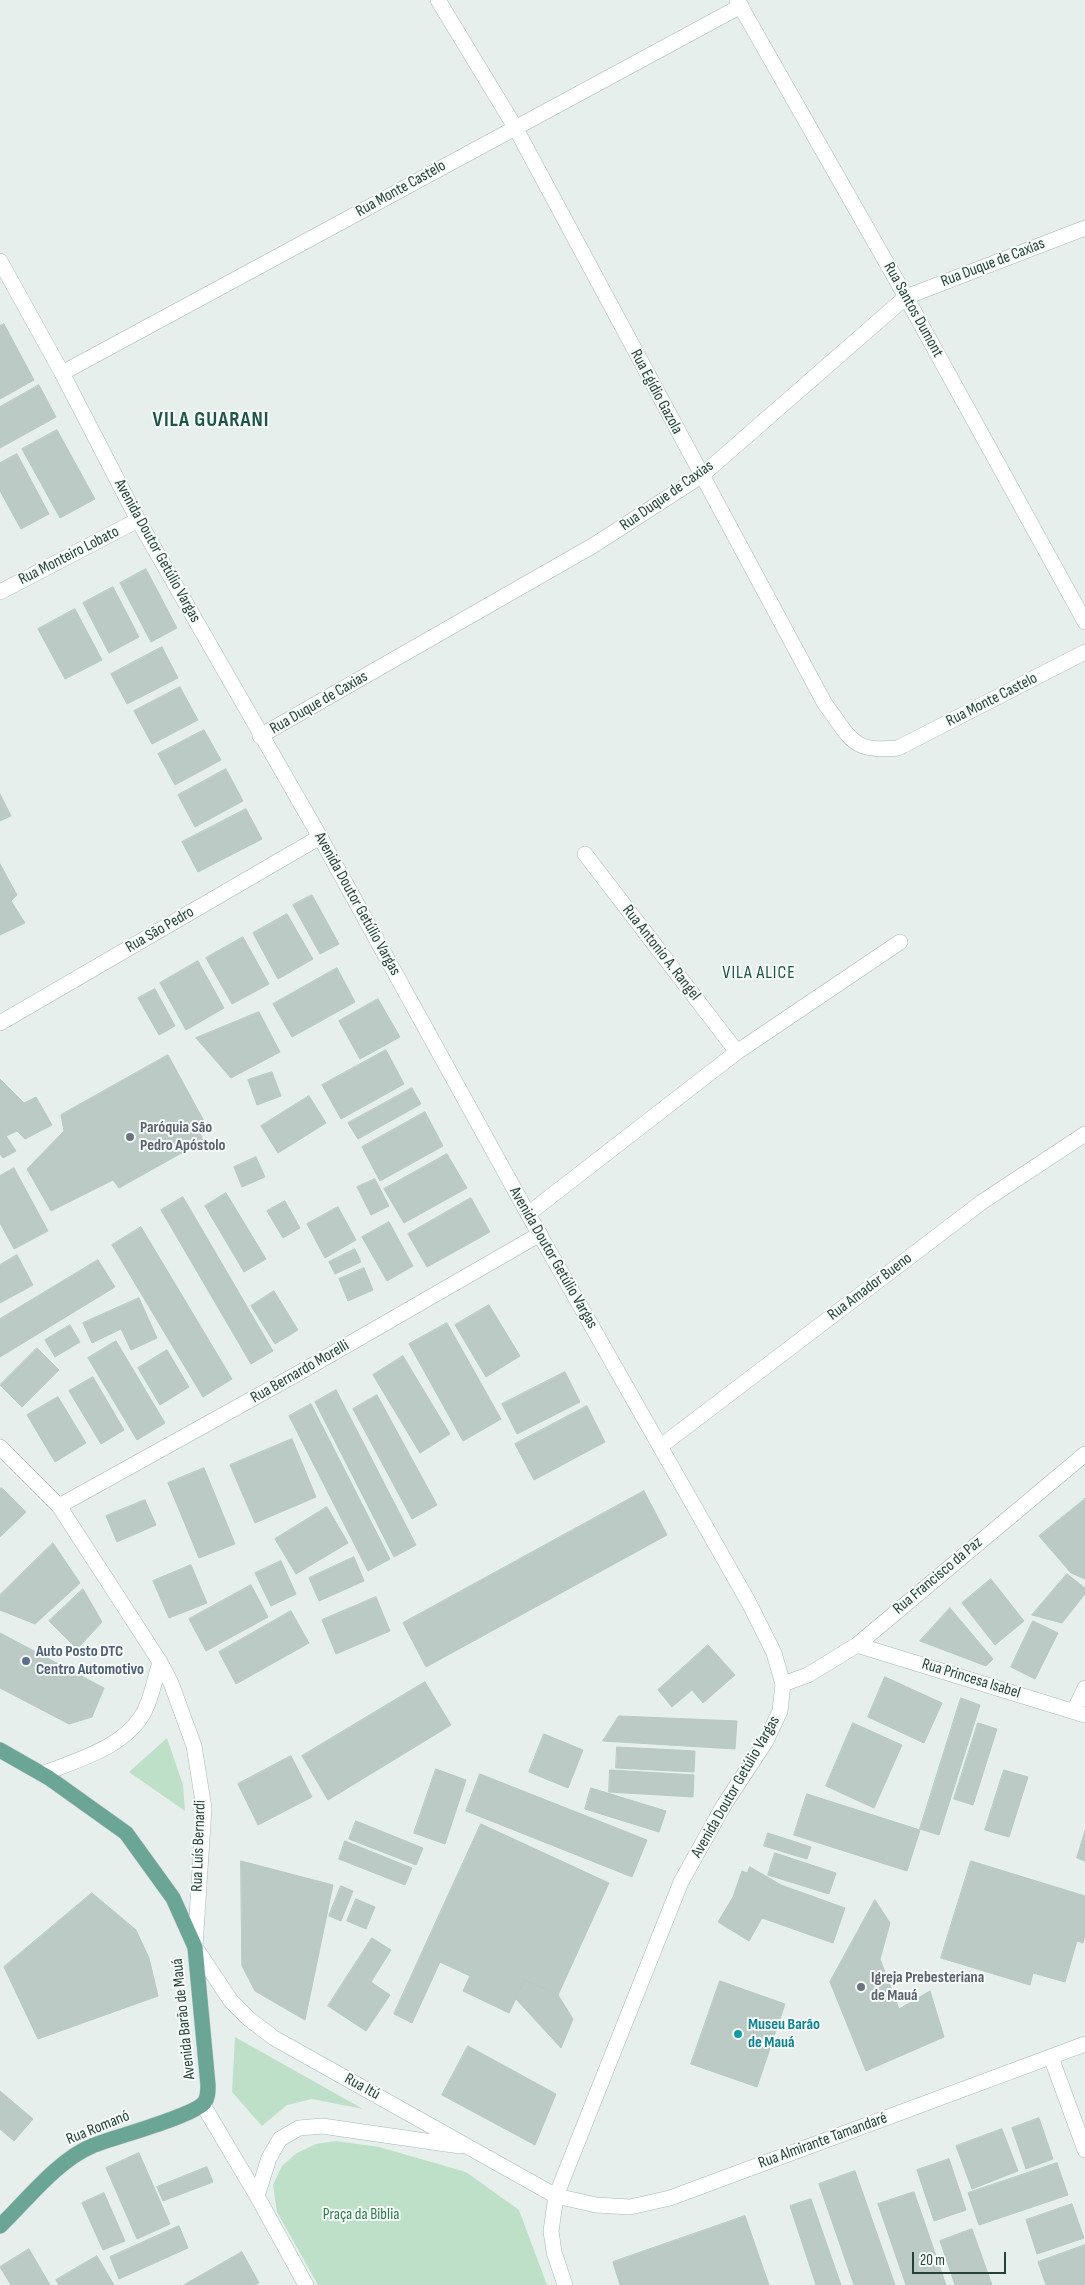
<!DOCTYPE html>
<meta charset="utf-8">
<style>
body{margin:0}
#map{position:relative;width:1085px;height:2285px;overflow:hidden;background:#e6efeb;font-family:"Sofia Sans Condensed",sans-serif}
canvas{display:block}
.scale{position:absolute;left:912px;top:2252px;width:94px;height:22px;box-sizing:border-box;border:2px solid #24423a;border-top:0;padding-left:6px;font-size:15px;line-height:18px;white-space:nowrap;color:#24423a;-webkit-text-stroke:4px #f7fbf9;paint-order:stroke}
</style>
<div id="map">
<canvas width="1085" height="2285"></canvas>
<div class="scale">20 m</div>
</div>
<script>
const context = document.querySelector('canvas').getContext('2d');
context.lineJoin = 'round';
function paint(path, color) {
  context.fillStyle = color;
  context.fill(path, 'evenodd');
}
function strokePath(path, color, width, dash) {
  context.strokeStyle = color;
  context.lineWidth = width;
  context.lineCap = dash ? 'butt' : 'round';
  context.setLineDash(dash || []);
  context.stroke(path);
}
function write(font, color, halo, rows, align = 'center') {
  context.font = font + ' "Sofia Sans Condensed",sans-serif';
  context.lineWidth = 4;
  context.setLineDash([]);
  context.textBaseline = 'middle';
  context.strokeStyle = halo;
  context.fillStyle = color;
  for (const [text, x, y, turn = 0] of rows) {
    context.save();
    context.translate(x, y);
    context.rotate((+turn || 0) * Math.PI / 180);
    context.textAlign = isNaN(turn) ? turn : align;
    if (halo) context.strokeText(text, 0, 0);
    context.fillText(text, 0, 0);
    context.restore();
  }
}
paint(new Path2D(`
 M167,1738L183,1785L185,1811L129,1772Z
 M235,2037L363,2109L312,2099L287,2105L262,2126L232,2092Z
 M336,2141L379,2147L466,2172L519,2210L547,2285H318L277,2212L273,2185L282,2166L297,2153L316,2144Z`), '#bfe0c8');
const building = new Path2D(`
 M4,324L34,380L0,399V326Z
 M39,385L56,417L0,448V407Z
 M57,430L95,499L60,518L22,449Z
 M17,454L49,514L21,529L0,491V463Z
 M146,569L177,628L151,642L120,583Z
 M113,587L139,637L109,653L83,603Z
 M75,609L102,660L65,679L38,629Z
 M162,647L178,678L127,704L111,674Z
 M180,687L198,720L152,744L134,711Z
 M204,730L221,760L175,785L158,754Z
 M226,769L243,801L195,827L178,795Z
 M0,794L11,816L0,821Z
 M246,809L262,839L198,872L182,842Z
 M0,864L17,895L11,901L25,923L0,935Z
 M312,895L339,944L320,954L293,905Z
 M287,914L313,959L278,979L253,933Z
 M243,937L269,984L232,1004L206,958Z
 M198,961L224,1008L186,1030L160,983Z
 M337,968L355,1002L292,1037L273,1004Z
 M155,989L175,1026L159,1035L138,998Z
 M378,999L400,1037L360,1059L339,1021Z
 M259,1012L280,1052L231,1078L196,1038Z
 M386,1050L404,1084L341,1119L322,1085Z
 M168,1055L205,1123L200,1133L203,1141L119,1188L113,1180L51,1211L27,1169L64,1131L61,1115Z
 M272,1072L281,1096L257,1105L248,1080Z
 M0,1079L24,1103L36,1097L52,1125L25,1139L17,1131L6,1136L16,1151L3,1158L0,1154Z
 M412,1088L421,1104L358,1139L348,1123Z
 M309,1096L326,1123L278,1153L261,1126Z
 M425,1112L443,1146L380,1181L362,1147Z
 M447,1154L467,1188L404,1223L384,1189Z
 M256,1157L265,1177L242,1187L234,1167Z
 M14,1168L48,1231L14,1249L0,1223V1176Z
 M375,1179L389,1206L371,1215L357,1187Z
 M226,1193L266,1259L244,1272L205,1206Z
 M183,1197L273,1351L251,1364L161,1210Z
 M471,1198L490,1232L427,1267L408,1234Z
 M285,1201L300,1228L283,1238L267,1211Z
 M338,1207L356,1240L325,1258L307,1224Z
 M389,1222L413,1266L387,1281L362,1237Z
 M141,1227L232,1379L203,1397L112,1245Z
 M355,1249L361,1262L335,1274L329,1262Z
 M17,1255L33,1285L0,1303V1265Z
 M98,1260L115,1287L0,1357V1319Z
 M364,1268L373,1290L348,1301L339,1279Z
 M274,1291L298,1330L275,1344L251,1306Z
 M139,1298L157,1338L131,1350L121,1329L92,1343L83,1323Z
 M489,1305L520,1356L486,1377L455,1325Z
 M447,1323L501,1419L463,1441L409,1344Z
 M70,1325L80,1342L55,1357L45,1340Z
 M116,1341L165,1423L137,1440L88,1358Z
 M37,1348L59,1370L22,1407L0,1385Z
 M167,1350L189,1387L160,1405L138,1368Z
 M403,1356L450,1434L420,1453L373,1375Z
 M565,1372L580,1402L517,1434L502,1404Z
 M93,1377L124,1430L101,1444L69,1391Z
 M336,1390L416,1545L394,1557L315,1402Z
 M377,1395L437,1505L412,1519L353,1409Z
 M58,1397L86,1443L55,1462L27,1415Z
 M311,1404L390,1559L368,1571L289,1416Z
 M587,1406L605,1442L534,1480L515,1444Z
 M292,1439L316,1497L255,1523L230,1465Z
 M204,1468L235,1544L199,1558L168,1483Z
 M2,1488L26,1512L0,1537V1489Z
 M644,1491L667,1535L426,1667L403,1623Z
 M1085,1499V1579L1071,1573L1039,1536Z
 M145,1500L156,1525L117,1542L106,1516Z
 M327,1507L348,1543L296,1574L275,1539Z
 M53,1543L80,1583L35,1624L0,1610V1595Z
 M354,1557L364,1581L319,1601L309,1578Z
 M281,1561L296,1594L271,1606L255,1573Z
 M191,1565L207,1603L169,1618L153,1581Z
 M1067,1574L1085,1588V1594L1062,1623L1032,1615Z
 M991,1579L1024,1621L995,1645L962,1603Z
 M251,1585L268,1617L206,1651L189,1619Z
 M83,1589L102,1622L77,1649L49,1621Z
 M376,1597L390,1631L336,1654L322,1620Z
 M950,1608L993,1659L986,1666L920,1641Z
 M291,1611L309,1643L236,1684L219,1652Z
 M1033,1621L1058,1633L1035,1679L1011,1667Z
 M0,1633L104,1688L92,1717L69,1724L0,1688Z
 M708,1645L735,1675L703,1703L692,1690L672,1707L658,1690Z
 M885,1677L942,1703L924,1743L868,1717Z
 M425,1682L451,1725L328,1800L302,1756Z
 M961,1698L980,1705L939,1835L920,1829Z
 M619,1716L737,1721L735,1749L603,1741Z
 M853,1723L902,1745L874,1808L826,1786Z
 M978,1723L997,1729L973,1805L954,1799Z
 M544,1734L583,1750L568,1788L529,1772Z
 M617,1747L695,1751L694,1772L616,1768Z
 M291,1756L312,1797L258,1825L238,1784Z
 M436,1769L466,1780L445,1844L414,1833Z
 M610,1770L694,1775L693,1797L609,1792Z
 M1004,1770L1028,1777L1009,1837L985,1830Z
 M480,1774L647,1840L632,1877L466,1811Z
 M591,1788L666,1811L659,1832L585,1809Z
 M807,1794L920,1830L907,1871L794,1835Z
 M356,1821L423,1848L416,1865L349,1839Z
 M481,1824L609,1883L558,1995L525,1980L509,2013L463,1991L470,1976L440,1962L412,2023L394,2014Z
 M1085,1831V1861L1077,1858Z
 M768,1833L811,1847L807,1859L764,1846Z
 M345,1841L412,1868L405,1885L339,1859Z
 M775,1853L836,1873L829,1894L768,1875Z
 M241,1861L333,1885L305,2020L255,1991L242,1966Z
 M971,1861L1085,1896V1936L1083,1943L1077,1941L1065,1982L1033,1973L1030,1985L941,1958Z
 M750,1867L781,1885L845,1908L833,1943L762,1918L749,1941L718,1922L733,1897L742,1871L747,1873Z
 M341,1886L353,1891L341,1921L329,1916Z
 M92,1893L136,1930L149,1958L158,1996L38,2039L4,1967Z
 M356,1899L375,1907L366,1929L347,1921Z
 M875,1900L890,1923L880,1959L899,2009L930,1991L944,2037L866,2071L830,1982Z
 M372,1938L391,1950L371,1982L390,1995L366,2031L328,2006Z
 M525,1980L558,1995L573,2019L561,2048L516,1999Z
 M720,1981L785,2004L757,2087L691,2064Z
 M468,2046L556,2094L535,2145L442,2095Z
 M0,2091L33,2119L14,2141L0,2129Z
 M1039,2118L1053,2159L1026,2169L1012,2128Z
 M1002,2129L1018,2171L972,2189L956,2146Z
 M139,2153L170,2224L137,2239L106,2168Z
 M949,2159L966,2210L934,2221L917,2170Z
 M1057,2163L1068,2195L979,2225L968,2193Z
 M207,2167L213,2182L163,2201L157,2187Z
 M855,2171L895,2285H854L819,2184Z
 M914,2192L946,2285H906L878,2204Z
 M104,2193L125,2241L103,2250L82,2203Z
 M811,2199L841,2285H816L790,2206Z
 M1072,2204L1084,2238L1037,2254L1026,2220Z
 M745,2216L769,2285H620L613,2262Z
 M179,2226L188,2248L119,2279L110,2257Z
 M972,2229L992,2285H955L940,2241Z
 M1085,2245V2285H1046L1038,2262Z
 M29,2249L50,2285H11L0,2267Z
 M242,2252L259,2283L254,2285H184Z
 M97,2256L114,2285H59L56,2280Z`);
paint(building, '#bbcac4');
strokePath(building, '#b8c9c2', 1);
const street = new Path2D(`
 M438,0L515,127L825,704C851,738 851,753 898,748L1085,652
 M62,373L741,6
 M0,592L138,520
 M260,736L594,545L701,476L906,297L1085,228
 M585,854L737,1052
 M0,1023L320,837
 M528,1214L737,1052L900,942
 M661,1446L982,1202L1085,1134
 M0,1447L59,1506L160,1662L171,1683L194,1746L204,1808L195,1947
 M59,1506L297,1374L540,1234
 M857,1645L1085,1715
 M783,1684L808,1675L857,1645L1085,1454
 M1074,1711L1085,1688
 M42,1774C77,1760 127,1747 145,1710C152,1696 155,1678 160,1662
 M1051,2057L1085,2150`);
const secondary = new Path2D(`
 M737,0L906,297L1085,622
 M0,261L62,373L138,520L320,837L528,1214L749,1603L774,1653L783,1684L780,1711L766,1741L724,1805L681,1882L556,2196L551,2231L554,2252L565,2285
 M195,1947L231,2001L249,2019L274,2038L556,2196L596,2205L630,2207L670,2198L1085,2044
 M203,2105L257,2196L306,2285
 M257,2196L269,2158L280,2139L299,2128L322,2126L460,2146`);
const primary = new Path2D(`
 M0,1750L49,1778L126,1833L173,1898L195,1947L208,2085C208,2092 208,2098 204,2103C191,2117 114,2137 92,2146C58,2160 27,2200 0,2226`);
strokePath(street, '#a8b8b2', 16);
strokePath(secondary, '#a4bbb3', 16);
strokePath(primary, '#c2cac8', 16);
strokePath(street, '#fff', 15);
strokePath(secondary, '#fff', 15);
strokePath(primary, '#6aa596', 15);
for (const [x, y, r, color] of [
 [130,1137,5,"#6b7280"],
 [26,1661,5,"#5c6f8a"],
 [861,1987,5,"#6b7280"],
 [738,2034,5,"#0f9aa8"]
]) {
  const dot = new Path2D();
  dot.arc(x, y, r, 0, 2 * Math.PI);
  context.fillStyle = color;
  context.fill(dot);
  strokePath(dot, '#f7fbf9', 2);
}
write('16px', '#24423a', '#f7fbf9', [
 ["Rua Monte Castelo",401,189,-29],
 ["Rua Duque de Caxias",993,263,-21],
 ["Rua Santos Dumont",913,310,61],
 ["Rua Egídio Gazola",656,392,62],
 ["Rua Duque de Caxias",667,496,-35],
 ["Avenida Doutor Getúlio Vargas",157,551,61],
 ["Rua Monteiro Lobato",69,556,-27],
 ["Rua Monte Castelo",992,700,-27],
 ["Rua Duque de Caxias",319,703,-30],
 ["Avenida Doutor Getúlio Vargas",357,904,61],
 ["Rua São Pedro",160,930,-30],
 ["Rua Antonio A. Rangel",661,953,52],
 ["Avenida Doutor Getúlio Vargas",553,1258,60],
 ["Rua Amador Bueno",870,1287,-37],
 ["Rua Bernardo Morelli",300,1372,-30],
 ["Rua Francisco da Paz",938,1576,-40],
 ["Rua Princesa Isabel",971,1679,17],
 ["Avenida Doutor Getúlio Vargas",736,1787,-60],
 ["Rua Luís Bernardi",199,1846,-88],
 ["Avenida Barão de Mauá",184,2019,-96],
 ["Rua Itú",362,2087,29],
 ["Rua Romanó",98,2128,-22],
 ["Rua Almirante Tamandaré",823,2141,-20]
]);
write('bold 16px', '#5b616d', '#f7fbf9', [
 ["Paróquia São",140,1128],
 ["Pedro Apóstolo",140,1146],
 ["Igreja Prebesteriana",871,1978],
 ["de Mauá",871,1996]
], 'left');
write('bold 16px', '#4e5e75', '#f7fbf9', [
 ["Auto Posto DTC",36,1652],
 ["Centro Automotivo",36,1670]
], 'left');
write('bold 16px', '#0d838f', '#f7fbf9', [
 ["Museu Barão",748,2025],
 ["de Mauá",748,2043]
], 'left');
write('16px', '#2d7a4b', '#f7fbf9', [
 ["Praça da Biblia",361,2215]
]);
context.letterSpacing = '1px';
write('18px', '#1f5548', '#f7fbf9', [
 ["VILA ALICE",759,973]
]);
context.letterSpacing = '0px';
context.letterSpacing = '1px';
write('bold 21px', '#1f5548', '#f7fbf9', [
 ["VILA GUARANI",211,421]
]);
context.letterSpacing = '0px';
</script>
